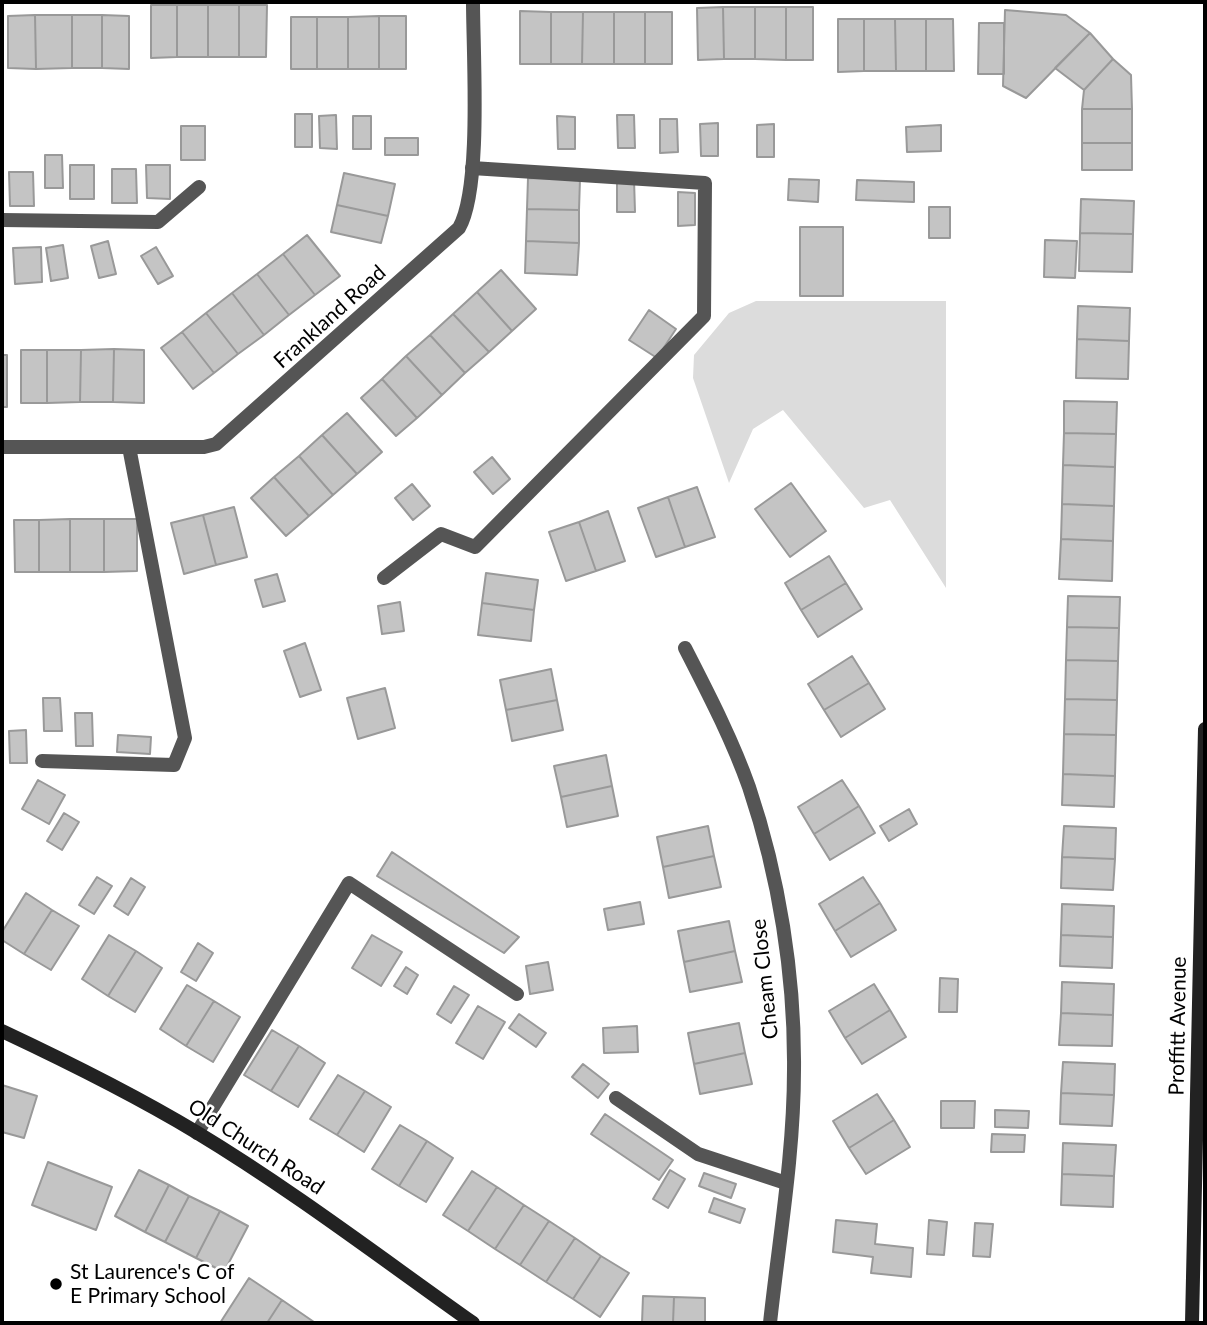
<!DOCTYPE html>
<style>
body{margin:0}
#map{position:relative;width:1207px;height:1325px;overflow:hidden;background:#fff;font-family:Lato,sans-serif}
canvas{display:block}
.frame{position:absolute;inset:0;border:4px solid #000;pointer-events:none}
</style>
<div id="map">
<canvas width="1207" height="1325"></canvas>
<div class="frame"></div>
</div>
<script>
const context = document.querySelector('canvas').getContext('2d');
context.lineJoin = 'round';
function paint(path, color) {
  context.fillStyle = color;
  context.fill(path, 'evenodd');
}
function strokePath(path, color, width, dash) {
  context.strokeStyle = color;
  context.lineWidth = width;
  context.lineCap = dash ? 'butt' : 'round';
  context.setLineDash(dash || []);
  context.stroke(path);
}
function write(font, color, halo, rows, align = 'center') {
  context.font = font + ' Lato,sans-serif';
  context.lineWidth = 5;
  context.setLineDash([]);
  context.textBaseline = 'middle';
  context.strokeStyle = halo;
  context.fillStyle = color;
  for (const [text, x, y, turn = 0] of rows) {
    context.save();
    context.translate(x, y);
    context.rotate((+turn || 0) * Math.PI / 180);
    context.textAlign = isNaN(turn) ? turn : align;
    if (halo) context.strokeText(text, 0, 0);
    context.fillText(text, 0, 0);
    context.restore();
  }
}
paint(new Path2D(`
 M756,301H946V588L890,500L864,508L783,410L753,429L729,483L693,378L694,355L729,313Z`), '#dcdcdc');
const building = new Path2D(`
 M151,5H177V57L151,58Z
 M177,5H208V57H177Z
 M208,5H239V57H208Z
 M239,5H267L266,57H239Z
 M723,7H755V59H724Z
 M723,7L724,59L698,60L697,8Z
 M755,7H786V60L755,59Z
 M786,7H813V60H786Z
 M1005,10L1066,15L1090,33L1026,98L1003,86Z
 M520,11L551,12V64H520Z
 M551,12H583L582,64H551Z
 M583,12H614V64H582Z
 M614,12H645V64H614Z
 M645,12H672V64H645Z
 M35,15H72V68L36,69Z
 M35,15L36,69L8,68V16Z
 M72,15H102V68H72Z
 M102,15L129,16V69L102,68Z
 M379,16H406V69H379Z
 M379,16V69H348V17Z
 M291,17H317V69H291Z
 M317,17H348V69H317Z
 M838,19H864V71L838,72Z
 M864,19H895L896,71H864Z
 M895,19H926V71H896Z
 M926,19H953L954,71H926Z
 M979,23H1004V74H978Z
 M1090,33L1113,59L1084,90L1055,68Z
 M1113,59L1131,75L1132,109H1082L1084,90Z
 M1082,109H1132V143H1082Z
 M295,114H312V147H295Z
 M336,115L337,149L320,148L319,116Z
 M617,115H634L635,148H618Z
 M353,116H371V149H353Z
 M557,116L575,117V149H558Z
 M660,119H677L678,152L660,153Z
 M718,123V156H701L700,124Z
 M774,124V157H757V125Z
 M941,125V151L907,152L906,127Z
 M181,126H205V160H181Z
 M385,138H418V155H385Z
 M1082,143H1132V170H1082Z
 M45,155H62L63,188H45Z
 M70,165H94V199H70Z
 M146,165H170V199L147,198Z
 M112,169H136L137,203H112Z
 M9,172H33L34,206H10Z
 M344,173L395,184L388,216L337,205Z
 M528,178L580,179L579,210L527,209Z
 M617,179H634L635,212H617Z
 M789,179L819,180L818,202L788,200Z
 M857,180L914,182V202L856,200Z
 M678,192L695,193V225L678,226Z
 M1081,199L1134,201L1133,234L1080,233Z
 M337,205L388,216L381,243L331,232Z
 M929,207H950V238H929Z
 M527,209L579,210V243L526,241Z
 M800,227H843V296H800Z
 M1080,233L1133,234L1132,272L1079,271Z
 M307,235L340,276L315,295L283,254Z
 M1045,240L1077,241L1075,278L1044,277Z
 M108,241L116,274L99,278L91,246Z
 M526,241L579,243L577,275L525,273Z
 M63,245L68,278L51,281L46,248Z
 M41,247L42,282L15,284L13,248Z
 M156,247L173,276L158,284L141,256Z
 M283,254L315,295L289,315L257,274Z
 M501,270L536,309L512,331L477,292Z
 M257,274L289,315L264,335L232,293Z
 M477,292L512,331L489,352L453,314Z
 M232,293L264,335L238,354L206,313Z
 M1078,306L1130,308L1129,341L1077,339Z
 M649,310L676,329L657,358L629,340Z
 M206,313L238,354L214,373L182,332Z
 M453,314L489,352L465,373L430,335Z
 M182,332L214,373L193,389L161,348Z
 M430,335L465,373L442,395L406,356Z
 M1077,339L1129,341L1128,379L1076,378Z
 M114,349L144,350V403L113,402Z
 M114,349L113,402H80L81,350Z
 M21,350H47V403H21Z
 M47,350H81L80,402L47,403Z
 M2,355H7V407H2Z
 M406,356L442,395L417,418L382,379Z
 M382,379L417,418L396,436L361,398Z
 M1064,401L1117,402L1116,434L1064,433Z
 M347,413L382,452L357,474L322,435Z
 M1064,433L1116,434L1115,467L1063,465Z
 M322,435L357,474L333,495L299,456Z
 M299,456L333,495L309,516L274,477Z
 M492,457L510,479L493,494L474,472Z
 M1063,465L1115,467L1114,506L1062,504Z
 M274,477L309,516L286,536L251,498Z
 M791,483L826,531L790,557L755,509Z
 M412,484L430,506L413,520L395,498Z
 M697,487L715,537L685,547L668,497Z
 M668,497L685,547L656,557L638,508Z
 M1062,504L1114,506L1113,541L1061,539Z
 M234,507L247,557L216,565L203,515Z
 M608,511L625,561L596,571L579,522Z
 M203,515L216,565L184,574L171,523Z
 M70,519H104V572H70Z
 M70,519V572H39V520Z
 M104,519H137V571L104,572Z
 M14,520H39V572H15Z
 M579,522L596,571L566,581L549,532Z
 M1061,539L1113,541L1112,581L1059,579Z
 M829,556L846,583L801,610L785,583Z
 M486,573L538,580L534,610L482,603Z
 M277,574L285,601L263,607L255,580Z
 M846,583L862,609L818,637L801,610Z
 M1068,596L1120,597L1119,628L1067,627Z
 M400,602L404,631L382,634L378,606Z
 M482,603L534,610L531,641L478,635Z
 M1067,627L1119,628L1118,661L1066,660Z
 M305,643L321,690L300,697L284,651Z
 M852,656L869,683L824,710L808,684Z
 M1066,660L1118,661L1117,700L1065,699Z
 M551,669L557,700L506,710L500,680Z
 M869,683L885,709L841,737L824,710Z
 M385,688L395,728L358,739L347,698Z
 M43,698H60L62,731H44Z
 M1065,699L1117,700L1116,735L1064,734Z
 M557,700L563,730L512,741L506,710Z
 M75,713H92L93,746H76Z
 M26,730L27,763H10L9,731Z
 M1064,734L1116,735L1115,776L1063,774Z
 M118,735L151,737L150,754L117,752Z
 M606,755L612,786L561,797L554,766Z
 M1063,774L1115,776L1114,807L1062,805Z
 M38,780L65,795L49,824L22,809Z
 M842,780L859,806L814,834L798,807Z
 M612,786L618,816L567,827L561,797Z
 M859,806L875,833L830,860L814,834Z
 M909,809L917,824L889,841L880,826Z
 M64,813L79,822L62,850L47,841Z
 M708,826L714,856L663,867L657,837Z
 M1064,826L1116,828L1115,859L1062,857Z
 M392,852L519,937L504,953L377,876Z
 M714,856L721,887L669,898L663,867Z
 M1062,857L1115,859L1113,890L1061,888Z
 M97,877L112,886L94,914L79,905Z
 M863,877L880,903L835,931L819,904Z
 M131,878L145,887L128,915L114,906Z
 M26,893L52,910L24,954L2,940V932Z
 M640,902L644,924L608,930L604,909Z
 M880,903L896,930L851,957L835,931Z
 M1062,904L1114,906L1113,937L1061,935Z
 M52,910L79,926L51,970L24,954Z
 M729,921L735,951L684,962L678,931Z
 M109,935L136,951L108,996L82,979Z
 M372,935L402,952L381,986L352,968Z
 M1061,935L1113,937L1112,968L1060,966Z
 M198,943L213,953L196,981L181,972Z
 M136,951L162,968L135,1012L108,996Z
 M735,951L742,982L690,992L684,962Z
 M548,962L553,990L530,994L526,966Z
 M406,967L418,975L407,994L394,986Z
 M940,978L958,979L957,1012H939Z
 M1062,982L1114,984L1113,1015L1061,1013Z
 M874,984L890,1010L845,1038L829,1011Z
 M187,985L214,1001L186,1046L160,1029Z
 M454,986L469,995L451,1023L437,1014Z
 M214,1001L240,1017L213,1062L186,1046Z
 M478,1006L505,1022L483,1059L456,1043Z
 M890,1010L906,1037L862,1064L845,1038Z
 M1061,1013L1113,1015L1112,1046L1059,1045Z
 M519,1014L546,1033L536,1047L509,1028Z
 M739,1023L745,1053L694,1064L688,1033Z
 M637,1026L638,1052L604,1053L603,1028Z
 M272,1030L299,1046L271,1091L244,1075Z
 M299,1046L325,1063L298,1107L271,1091Z
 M745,1053L752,1084L700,1094L694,1064Z
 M1063,1062L1115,1064L1114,1095L1061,1093Z
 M583,1064L609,1084L598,1098L572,1077Z
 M338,1075L365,1091L337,1135L310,1119Z
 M2,1085L37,1096L24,1138L2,1132Z
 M365,1091L391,1107L364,1152L337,1135Z
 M1061,1093L1114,1095L1112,1126L1060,1124Z
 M877,1094L894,1120L849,1148L833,1121Z
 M941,1101H975L974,1128H941Z
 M995,1110L1029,1111L1028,1128L995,1127Z
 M605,1114L673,1160L659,1180L591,1134Z
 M894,1120L910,1147L866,1174L849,1148Z
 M400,1125L427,1141L399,1186L372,1169Z
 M992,1134L1025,1135L1024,1152H991Z
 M427,1141L453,1158L426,1202L399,1186Z
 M1063,1143L1116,1145L1114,1176L1062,1174Z
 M48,1162L112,1187L96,1230L32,1205Z
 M139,1170L169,1185L145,1232L115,1216Z
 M670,1170L685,1179L668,1208L653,1199Z
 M472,1171L497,1187L468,1231L443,1215Z
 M704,1173L736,1184L731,1198L699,1186Z
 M1062,1174L1114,1176L1113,1207L1061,1205Z
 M169,1185L189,1196L165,1242L145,1232Z
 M497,1187L524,1205L495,1249L468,1231Z
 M189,1196L220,1211L196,1258L165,1242Z
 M714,1198L745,1209L740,1223L709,1212Z
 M524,1205L549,1221L520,1265L495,1249Z
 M220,1211L248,1226L224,1272L196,1258Z
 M836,1220L877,1224L875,1244L913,1248L911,1277L871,1273L873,1257L833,1252Z
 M929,1220L947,1222L944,1255L927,1254Z
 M549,1221L575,1238L546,1282L520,1265Z
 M975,1223L993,1224L990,1257L973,1256Z
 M575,1238L601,1256L573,1299L546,1282Z
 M601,1256L629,1273L600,1317L573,1299Z
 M249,1278L282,1300L267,1323H220Z
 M643,1296L674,1297L673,1323H642Z
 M674,1297L705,1298V1323H673Z
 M282,1300L314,1322L313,1323H267Z`);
paint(building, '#c4c4c4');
strokePath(building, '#999', 2);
strokePath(new Path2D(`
 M2,220L158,222L199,187
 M384,578L441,534L475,547L704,316L705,183L472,168
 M42,761L174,765L185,738L129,447
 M616,1098L698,1154L786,1183
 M197,1133L349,883L517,994`), '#555', 14);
strokePath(new Path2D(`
 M2,447H204L216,444L459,228C482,188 473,53 473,2
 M685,648C708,693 732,739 749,787C779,876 795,976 794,1070C794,1154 779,1240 770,1323`), '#555', 14);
strokePath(new Path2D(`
 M2,1031C68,1062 133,1094 196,1132C292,1190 381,1258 473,1323
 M1192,1323L1205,729`), '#222', 14);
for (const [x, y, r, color] of [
 [56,1284,7,"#000"]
]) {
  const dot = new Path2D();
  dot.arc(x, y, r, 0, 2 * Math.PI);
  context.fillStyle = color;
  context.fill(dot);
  strokePath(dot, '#fff', 2.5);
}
write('21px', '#000', '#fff', [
 ["Frankland Road",330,317,-42],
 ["Cheam Close",765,979,-96],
 ["Proffitt Avenue",1178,1026,-89],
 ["Old Church Road",256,1147,33]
]);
write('21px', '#000', '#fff', [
 ["St Laurence's C of",70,1272],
 ["E Primary School",70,1296]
], 'left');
</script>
